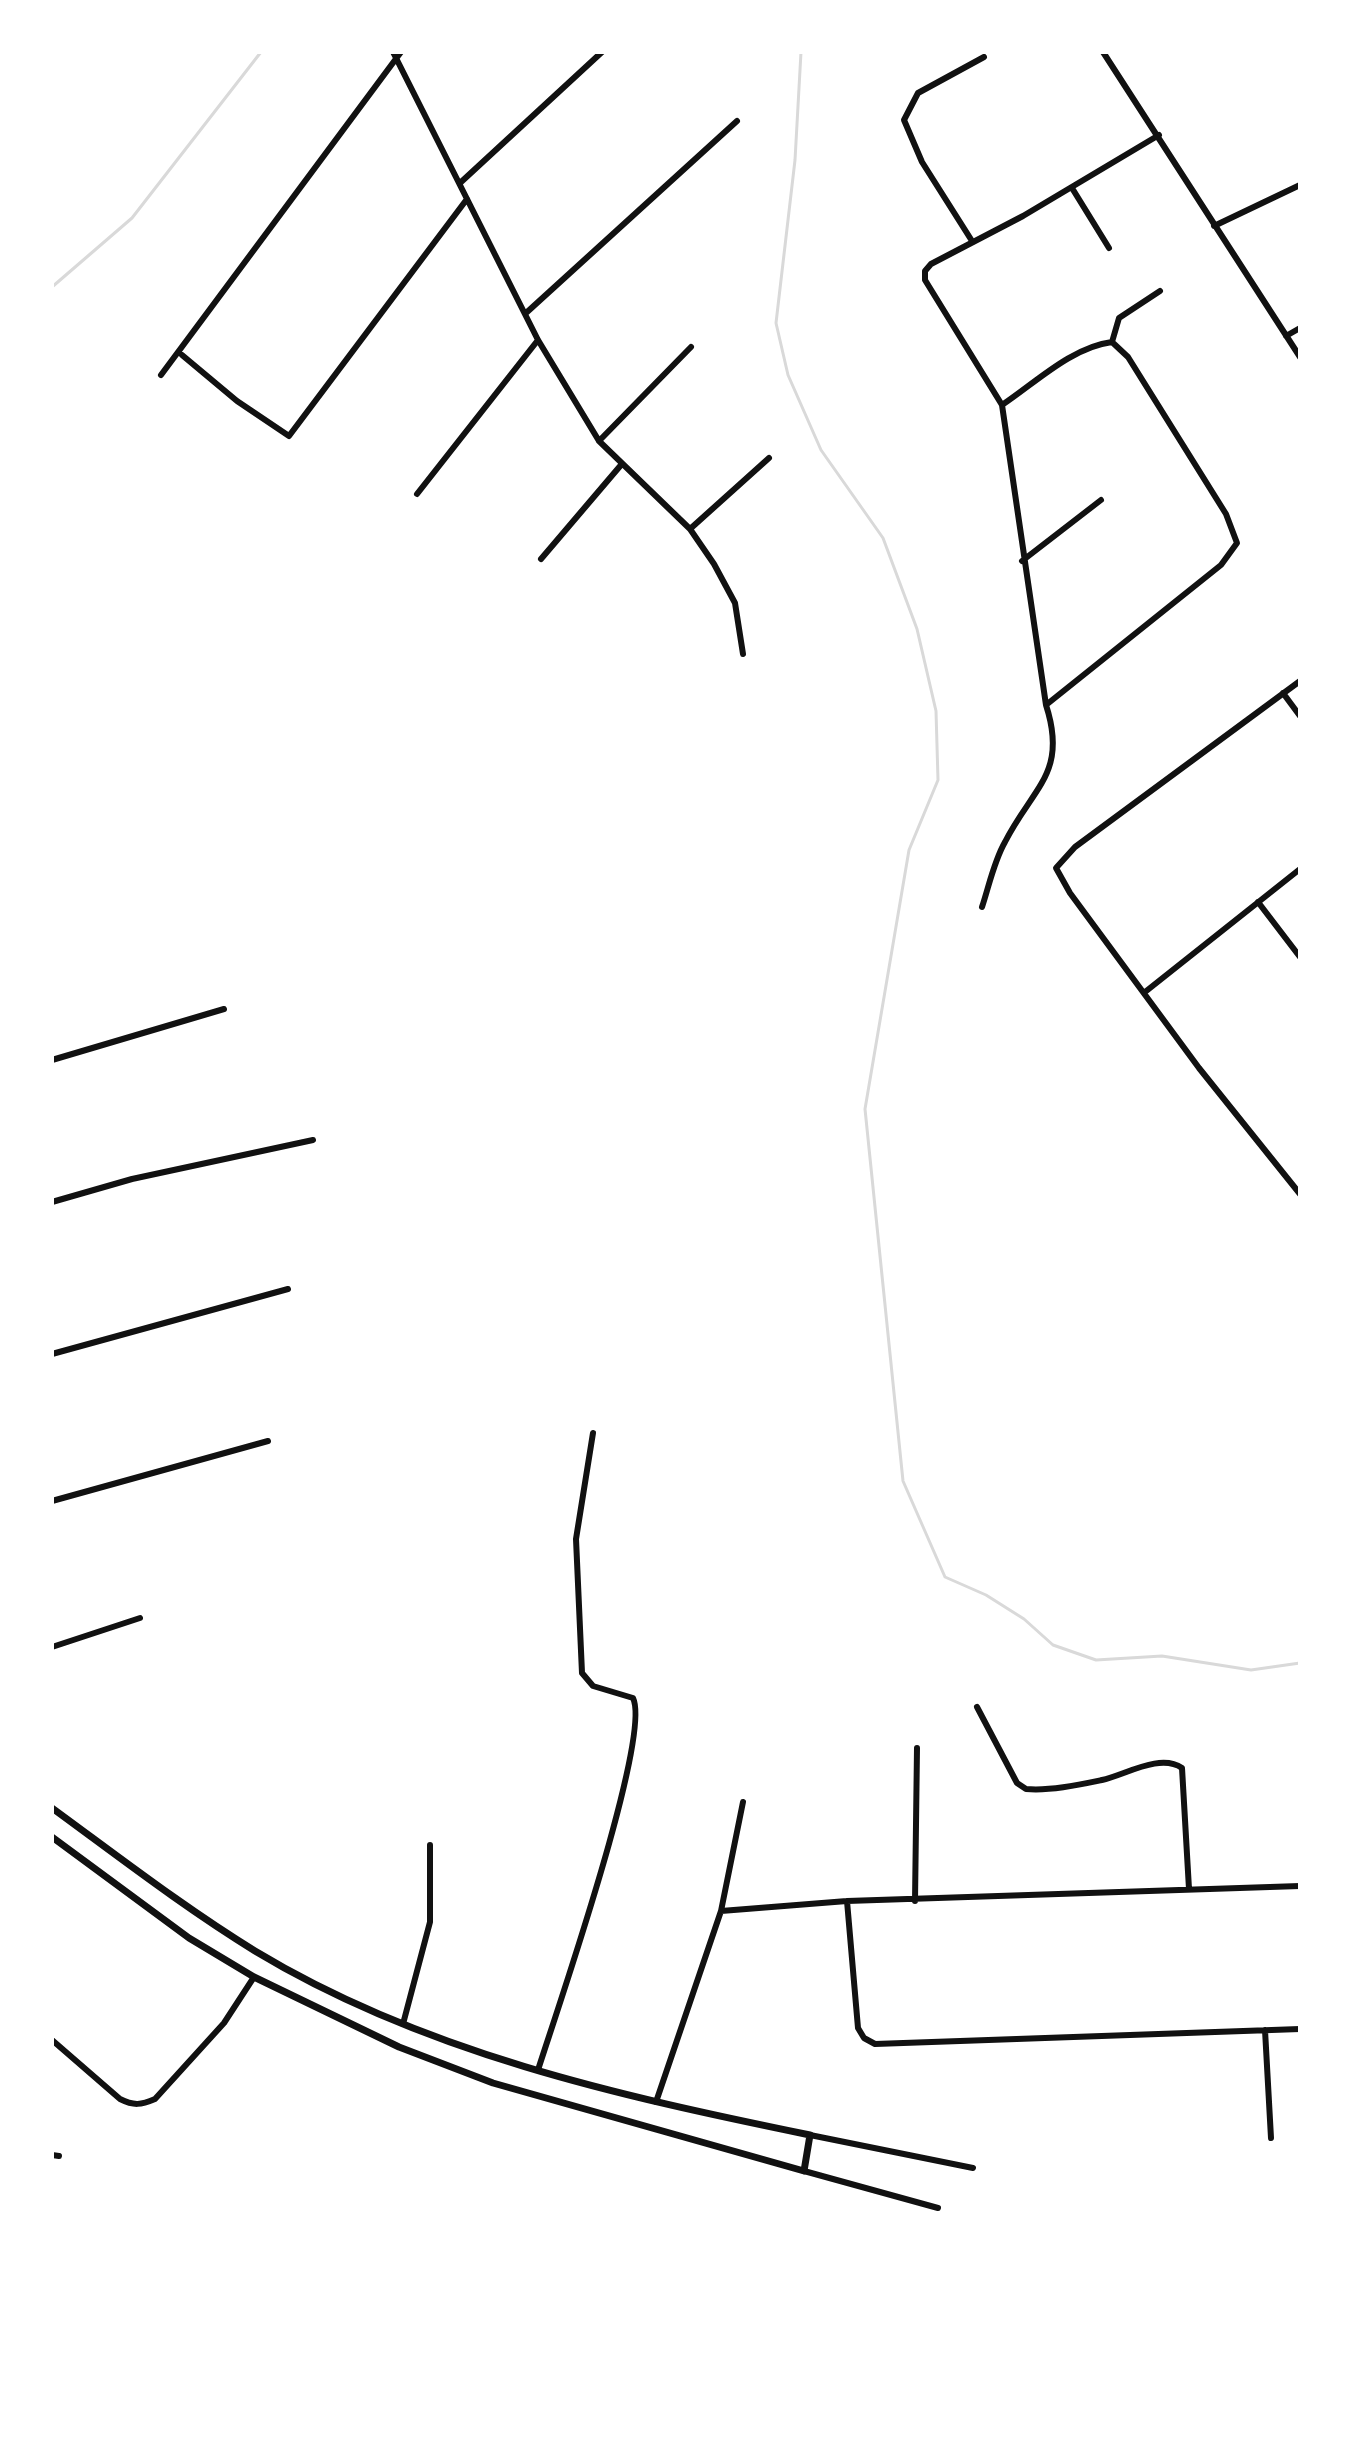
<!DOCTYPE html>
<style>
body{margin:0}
#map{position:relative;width:1352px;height:2459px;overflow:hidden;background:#fff;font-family:Ubuntu,sans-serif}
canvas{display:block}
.frame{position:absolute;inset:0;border:54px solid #fff;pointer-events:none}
</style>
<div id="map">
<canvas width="1352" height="2459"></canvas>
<div class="frame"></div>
</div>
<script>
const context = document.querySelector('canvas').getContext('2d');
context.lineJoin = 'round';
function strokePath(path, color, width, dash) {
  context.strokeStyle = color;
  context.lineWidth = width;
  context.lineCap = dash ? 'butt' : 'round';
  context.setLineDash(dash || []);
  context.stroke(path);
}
strokePath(new Path2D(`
 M801,52L795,160L776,323L788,375L821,450L883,538L917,629L936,711L938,780L909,850L865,1109L903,1481L945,1577L986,1595L1024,1619L1053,1645L1096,1660L1162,1656L1251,1670L1300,1663
 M52,287L132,218L261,52`), '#d9d9d9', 3);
strokePath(new Path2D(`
 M393,52L538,340L599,441L690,529L714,564L735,603L743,654
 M1103,52L1300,357
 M460,183L602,52
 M1072,188L1109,248
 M1214,226L1300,185
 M972,241L922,162L904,120L918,93L984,57
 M526,313L737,121
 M1286,336L1300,328
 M1112,342L1119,318L1160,291
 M182,355L237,401L289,436L467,199
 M161,375L401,52
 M599,441L691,347
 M417,494L538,340
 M690,529L769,458
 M541,559L621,465
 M1022,561L1101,500
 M1300,681L1075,847L1056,868L1070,893L1199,1068L1300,1194
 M1283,693L1300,716
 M1046,705L1002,405L925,280V271L931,264L1023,216L1159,135
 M1258,902L1300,957
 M982,907C989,886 994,861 1005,842C1033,787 1068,773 1046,705L1221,565L1237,543L1226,514L1128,357L1112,342C1072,347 1035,383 1002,405
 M1145,992L1300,869
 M52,1060L224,1009
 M52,1202L132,1179L313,1140
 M52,1354L288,1289
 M52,1501L268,1441
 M52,1647L140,1618
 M977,1707L1017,1783L1026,1789C1050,1791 1078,1785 1102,1780C1125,1775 1160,1753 1182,1768L1189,1889
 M847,1901L858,2028L864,2038L875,2044L1300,2029
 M915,1901L917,1748
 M721,1911L847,1901L1300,1886
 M403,2024L430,1922V1845
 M1265,2030L1271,2138
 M52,2040L120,2099C134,2106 141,2105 155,2099L224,2023L254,1977
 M538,2070C556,2013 652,1737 633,1698L593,1686L582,1673L576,1539L593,1433
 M656,2102L721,1911L743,1802
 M810,2135L973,2168
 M52,2155L59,2156
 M804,2171L938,2208`), '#111', 6);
strokePath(new Path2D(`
 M52,1808C119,1857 185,1908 255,1951C424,2053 620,2096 810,2135L804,2171L493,2083L399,2047L254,1977L189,1938L52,1837`), '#111', 7);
</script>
